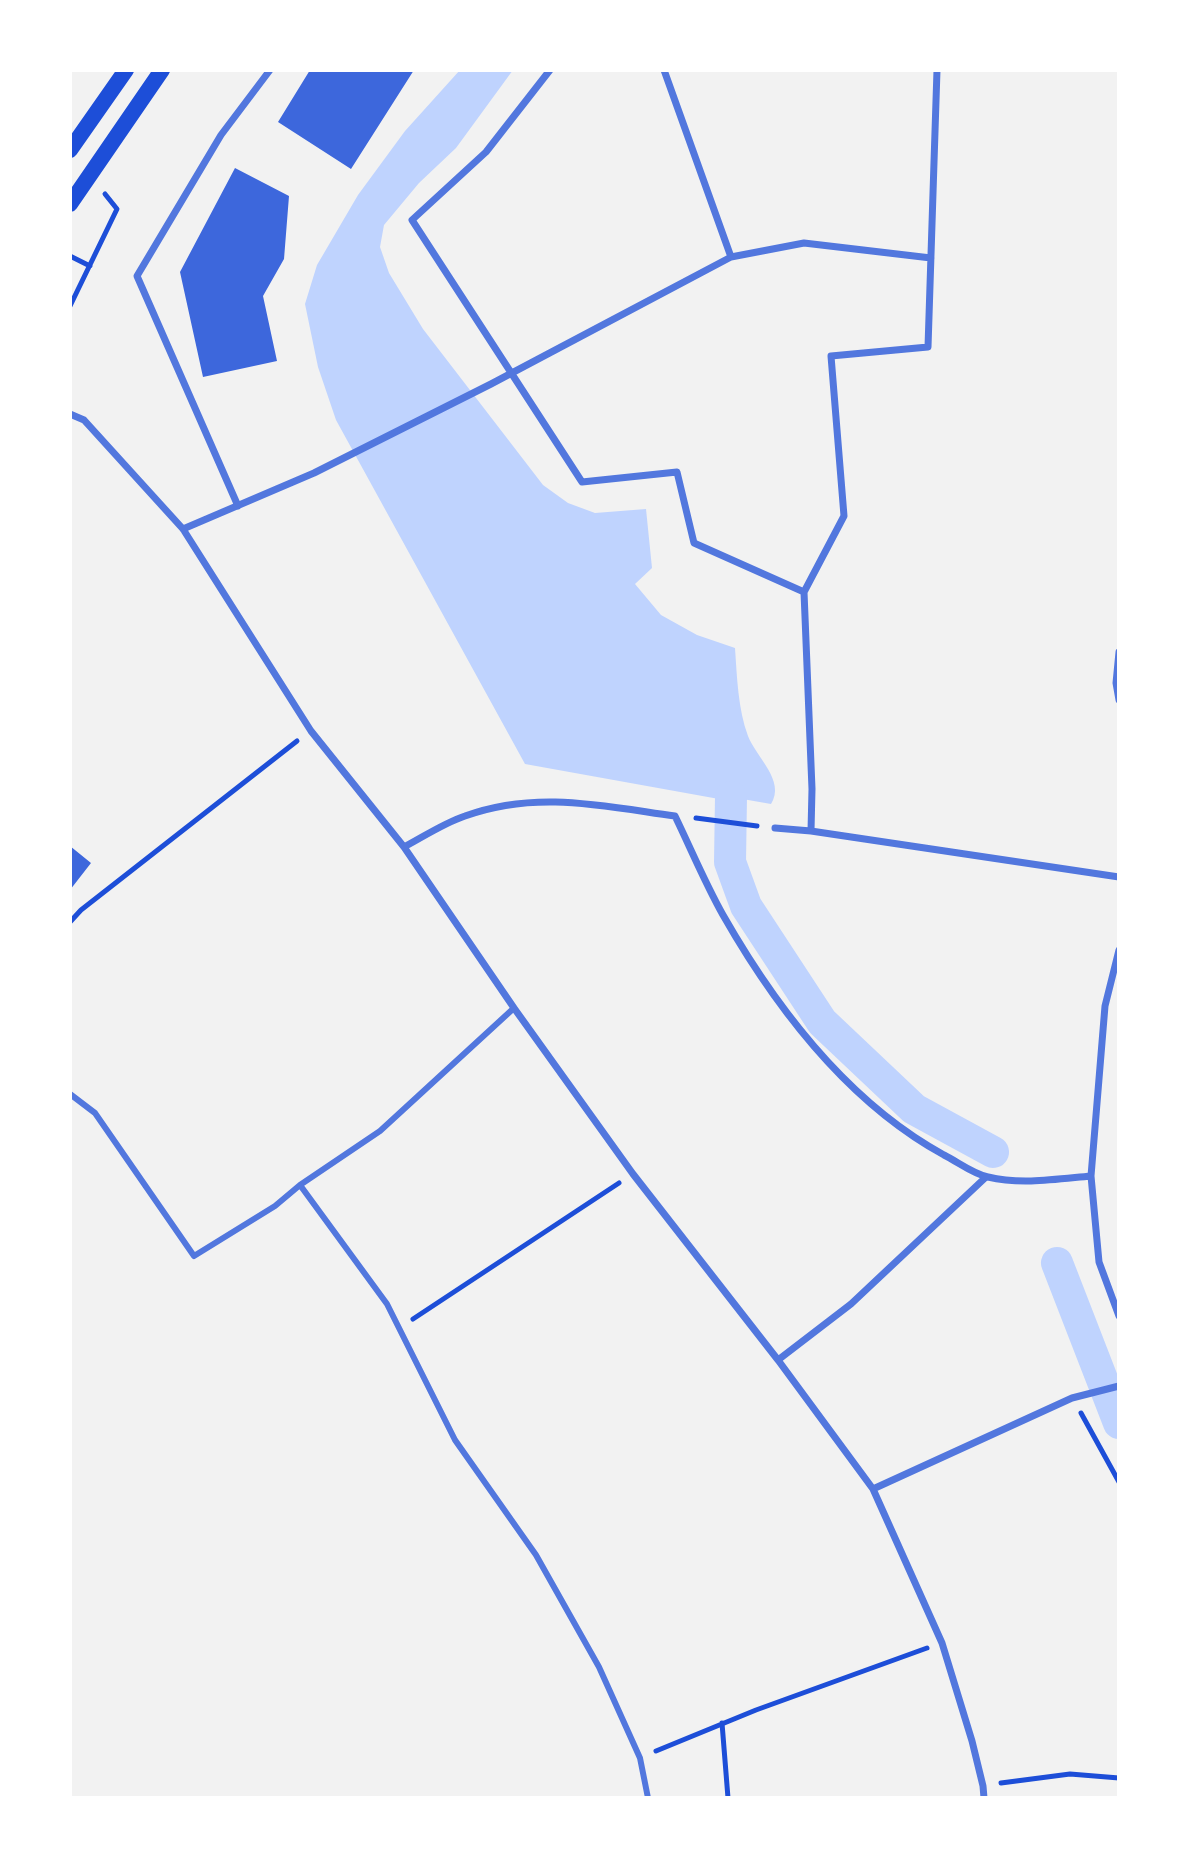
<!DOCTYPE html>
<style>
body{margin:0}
#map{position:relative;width:1189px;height:1868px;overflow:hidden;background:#f2f2f2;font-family:"DejaVu Sans",sans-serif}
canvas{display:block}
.frame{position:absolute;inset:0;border:72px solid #fff;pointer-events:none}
</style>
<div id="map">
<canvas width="1189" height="1868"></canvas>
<div class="frame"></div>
</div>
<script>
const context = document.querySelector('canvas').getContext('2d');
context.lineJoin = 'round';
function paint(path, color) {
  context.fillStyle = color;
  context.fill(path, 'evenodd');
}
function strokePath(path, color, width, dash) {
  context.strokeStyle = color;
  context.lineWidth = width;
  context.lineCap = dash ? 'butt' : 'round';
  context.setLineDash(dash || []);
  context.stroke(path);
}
paint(new Path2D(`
 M460,70H513L456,148L419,183L384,225L380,247L389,273L423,329L543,485L568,503L595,513L646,509L652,568L635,584L661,615L697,635L735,648C737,677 738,709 748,736C756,757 786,781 771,804L731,797L719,799L525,764L336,420L318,367L305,304L317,265L358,195L405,131Z`), '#bfd3fe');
strokePath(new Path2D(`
 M731,797L730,862L746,906L822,1022L914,1109L993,1152
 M1057,1263L1119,1423`), '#bfd3fe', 32);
paint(new Path2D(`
 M310,70H414L351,169L278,122Z
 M235,168L289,196L284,259L263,296L277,361L203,377L180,272Z
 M70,846L91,863L70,890Z`), '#3d67dc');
strokePath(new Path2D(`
 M70,256L90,266
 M70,306L117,209L105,194
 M696,818L757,826
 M70,922L81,910L297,741
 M413,1319L619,1183
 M1081,1413L1119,1482
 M722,1723L728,1798
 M656,1751L756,1710L927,1648
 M1001,1783L1070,1774L1119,1778`), '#1d4ed8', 5);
strokePath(new Path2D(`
 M70,1094L95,1113L194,1256L275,1206L300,1185L380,1131L514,1008
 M300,1185L387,1304L455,1440L536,1555L599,1667L640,1758L648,1798`), '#5277de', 6);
strokePath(new Path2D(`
 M550,70L486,152L412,220L582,482L677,472L694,543L804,592
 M664,70L731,257
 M70,414L84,420L183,529L311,731L404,847L514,1008L633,1174L778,1360L873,1489L942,1643L972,1741L983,1786L984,1798
 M238,506L137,276L221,135L270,70
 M183,529L314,473L491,384L731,257L804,243L931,258
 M1119,652L1116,683L1119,700
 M775,828L811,831L1119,877
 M811,831L812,789L804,592L844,516L831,356L928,347L937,70
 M404,847C423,837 444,823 465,816C536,790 603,806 675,816C691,849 705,883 723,915C776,1008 849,1103 944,1155C958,1162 973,1174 988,1177C1021,1185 1058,1179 1091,1176
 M1119,950L1105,1006L1091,1176L1099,1262L1119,1316
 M778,1360L851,1304L986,1177
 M873,1489L1072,1398L1119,1386`), '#5277de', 7);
strokePath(new Path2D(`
 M70,150L126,70
 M70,204L162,70`), '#1d4ed8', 16);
</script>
